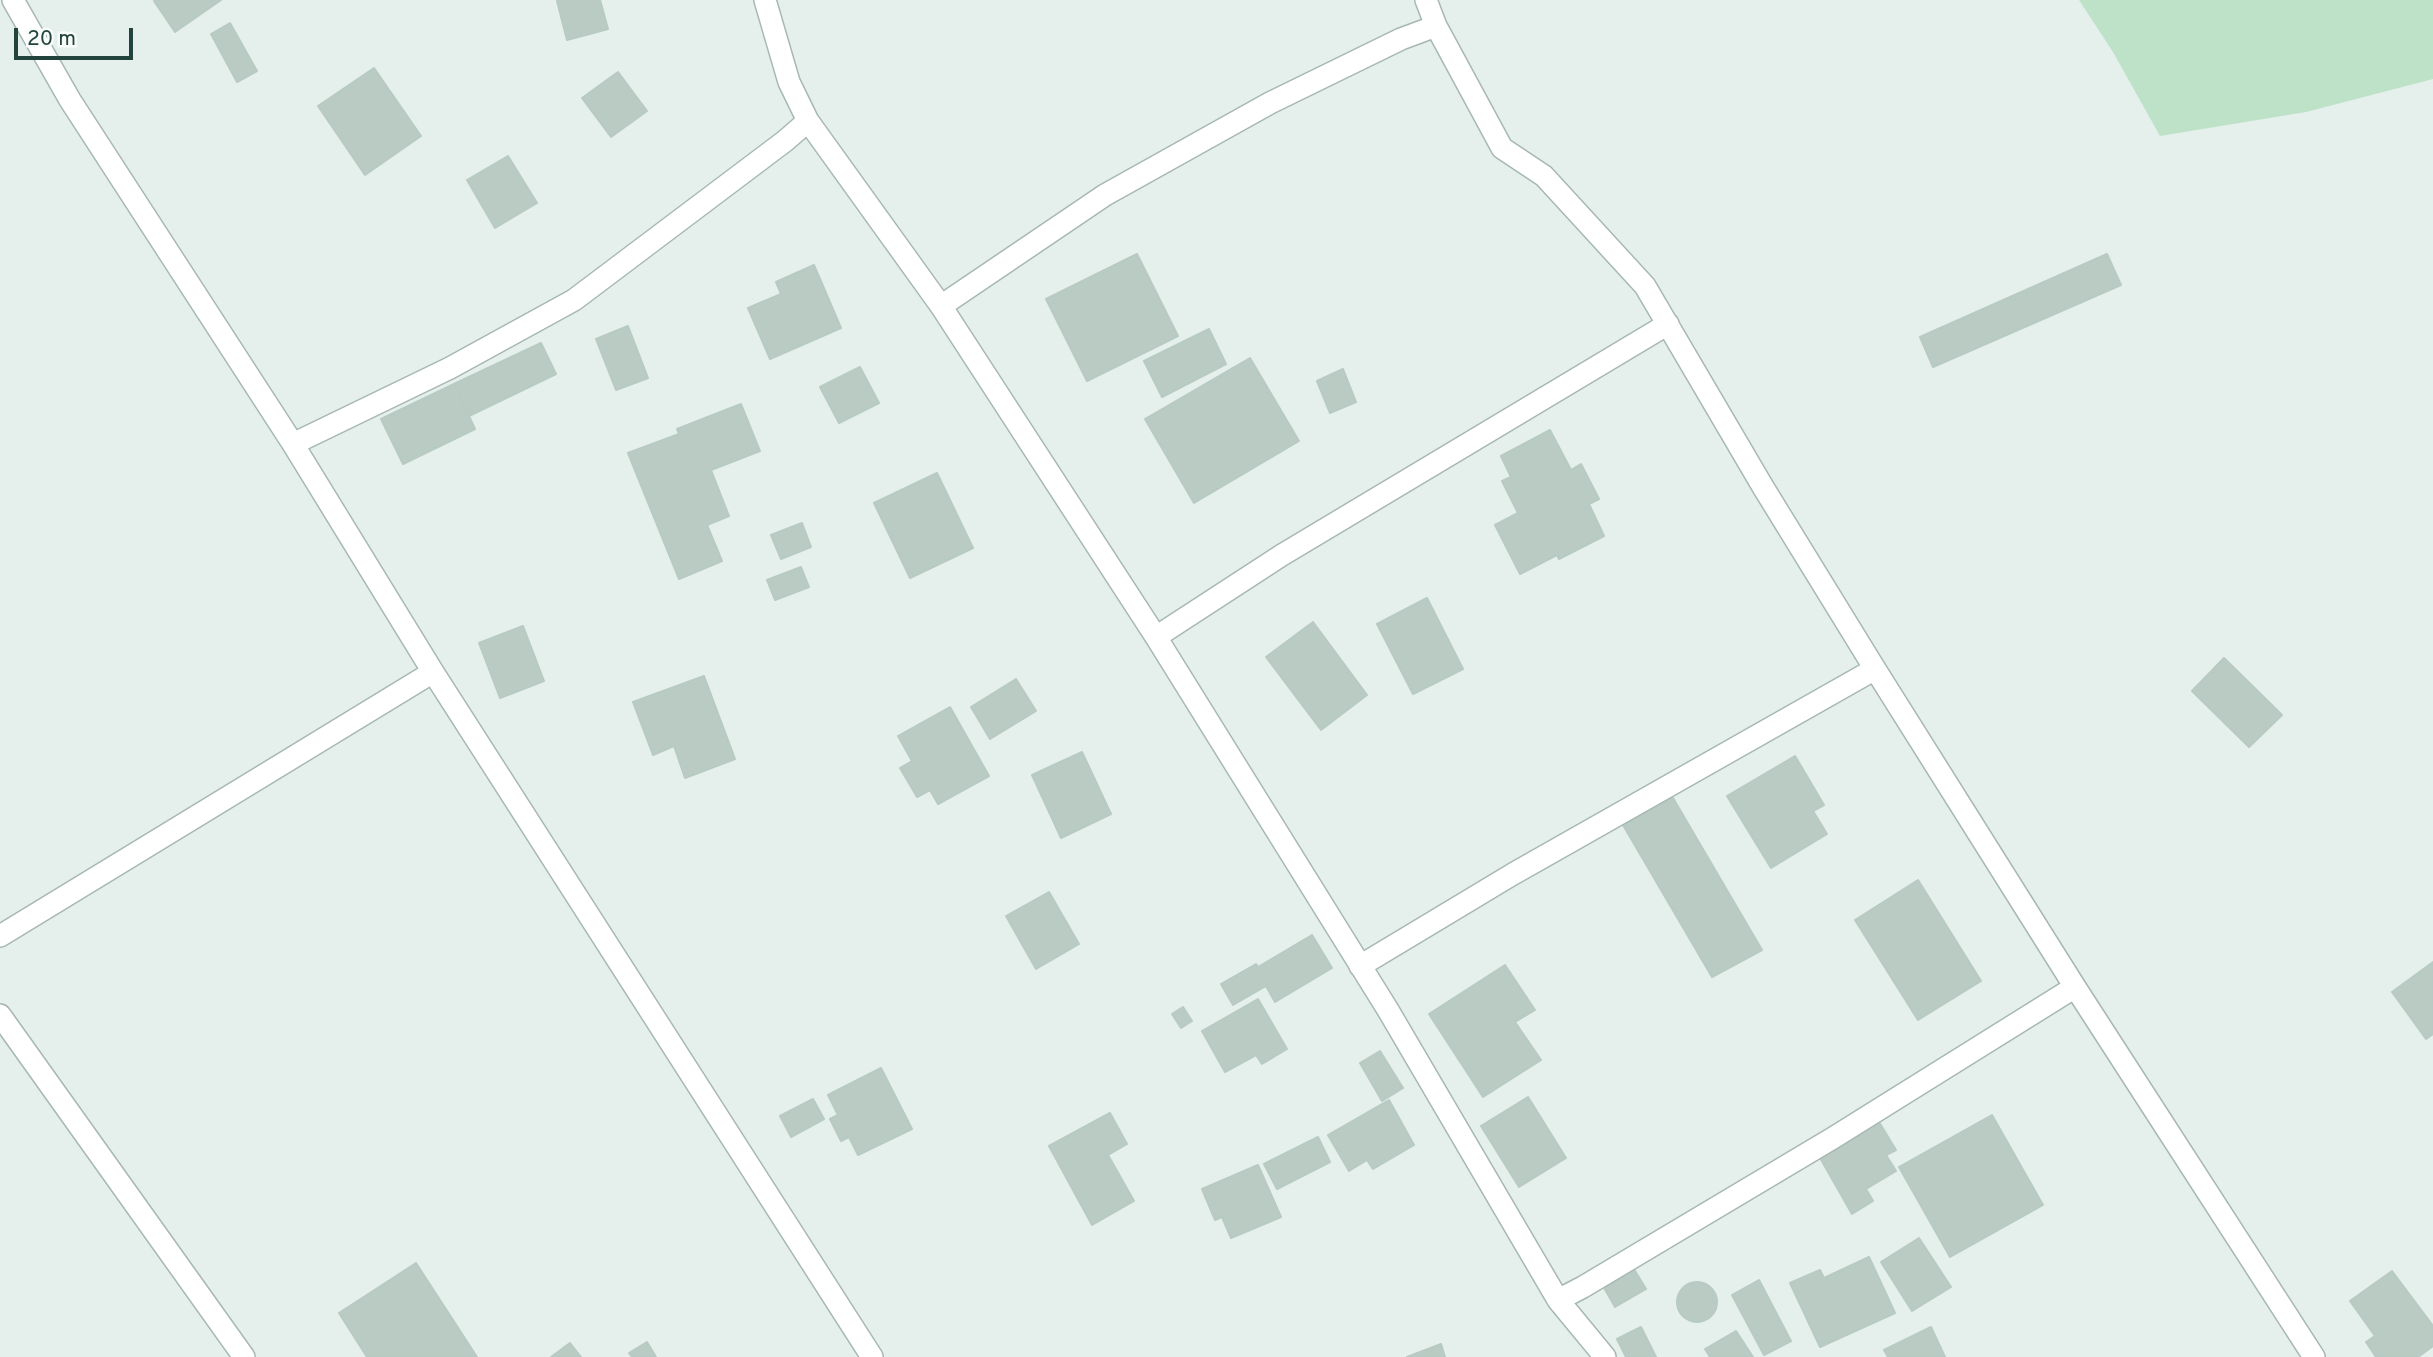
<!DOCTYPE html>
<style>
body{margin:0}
#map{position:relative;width:2433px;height:1357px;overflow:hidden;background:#e5efeb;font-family:Overpass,sans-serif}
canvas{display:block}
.scale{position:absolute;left:14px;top:28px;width:119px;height:32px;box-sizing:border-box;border:4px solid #22443c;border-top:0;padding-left:9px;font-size:21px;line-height:24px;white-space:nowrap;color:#22443c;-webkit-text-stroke:5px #f7fbf9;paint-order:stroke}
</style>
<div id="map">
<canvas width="2433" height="1357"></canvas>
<div class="scale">20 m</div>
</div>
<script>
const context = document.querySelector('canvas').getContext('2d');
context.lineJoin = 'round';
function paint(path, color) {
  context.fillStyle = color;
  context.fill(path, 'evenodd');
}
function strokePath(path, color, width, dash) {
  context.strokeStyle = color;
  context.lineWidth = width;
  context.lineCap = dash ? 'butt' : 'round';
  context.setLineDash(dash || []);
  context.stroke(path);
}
paint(new Path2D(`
 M2079,0H2433V79L2306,112L2160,136L2113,52Z`), '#bde2c8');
const building = new Path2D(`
 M156,0H221L175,32L154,1Z
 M562,0H600L608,29L567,40L557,1Z
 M230,23L257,71L237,82L211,34Z
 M374,68L421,136L365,175L318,106Z
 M618,72L647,111L611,137L582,98Z
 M508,156L537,203L495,228L467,180Z
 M1137,254L1178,336L1087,381L1046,299Z
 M2107,254L2121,285L1933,367L1920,337Z
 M814,265L841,328L770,359L748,308L781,294L776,282Z
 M628,326L648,378L616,390L596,339Z
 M1209,329L1226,364L1162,397L1144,361Z
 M541,343L556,374L469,416L454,384Z
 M1250,358L1299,441L1194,503L1145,419Z
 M860,367L879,403L839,423L820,387Z
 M1343,369L1356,402L1330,413L1317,381Z
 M454,384L475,429L403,464L381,419Z
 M741,404L760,451L711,470L729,516L707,525L722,561L679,579L628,453L679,434L677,429Z
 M1550,430L1571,470L1581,464L1599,499L1589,504L1604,536L1559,559L1557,555L1520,574L1495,525L1518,513L1502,481L1511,477L1501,456Z
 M937,473L973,548L910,578L874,503Z
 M802,523L811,547L781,559L771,535Z
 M801,567L809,587L775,600L767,580Z
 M1427,598L1463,669L1413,694L1377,624Z
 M1313,622L1367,695L1321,730L1266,657Z
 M523,626L544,681L500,698L479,643Z
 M2224,658L2282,715L2249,747L2192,691Z
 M704,676L735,759L685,778L674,746L653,755L633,702Z
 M1016,679L1036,711L990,739L971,707Z
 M950,707L989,776L938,804L930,790L917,797L900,768L912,761L898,736Z
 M1082,752L1111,814L1061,838L1032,775Z
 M1795,756L1824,805L1813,811L1827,834L1771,868L1727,796Z
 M1673,798L1762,950L1712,977L1623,825Z
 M1918,880L1981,981L1918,1020L1855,920Z
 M1049,892L1079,944L1036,969L1006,916Z
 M1312,935L1332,968L1275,1002L1266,986L1233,1005L1221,984L1256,964L1258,967Z
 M2433,962V1034L2426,1039L2392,992Z
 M1505,965L1535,1010L1515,1022L1541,1060L1483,1097L1429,1014Z
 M1258,999L1287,1049L1262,1064L1256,1055L1225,1072L1202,1031Z
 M1183,1007L1192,1021L1181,1028L1172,1014Z
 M1380,1051L1403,1088L1382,1101L1360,1063Z
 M881,1068L912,1129L858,1155L849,1137L841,1141L830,1119L838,1115L828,1095Z
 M1528,1097L1566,1158L1519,1187L1481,1126Z
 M813,1099L824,1119L791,1137L780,1116Z
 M1389,1100L1414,1145L1373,1169L1367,1160L1349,1171L1328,1135Z
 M1110,1113L1127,1144L1108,1155L1134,1201L1092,1225L1049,1146Z
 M1992,1115L2043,1205L1950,1257L1899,1167Z
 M1879,1122L1896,1150L1886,1155L1896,1171L1866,1189L1873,1201L1852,1214L1819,1156Z
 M1318,1137L1330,1162L1277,1189L1264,1164Z
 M1258,1165L1281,1217L1231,1238L1222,1217L1215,1220L1202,1189Z
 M1919,1238L1951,1287L1912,1311L1881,1262Z
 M1869,1257L1895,1313L1820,1347L1790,1283L1820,1270L1824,1278Z
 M1629,1261L1646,1289L1615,1307L1599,1279Z
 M416,1263L477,1357H367L339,1313Z
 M2392,1271L2433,1326V1346L2418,1357H2376L2366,1342L2375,1336L2350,1301Z
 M1759,1280L1791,1341L1764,1355L1732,1295Z
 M1677 1302a20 20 0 1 1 40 0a20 20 0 1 1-40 0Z
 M1641,1327L1656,1357H1626L1617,1339Z
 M1931,1327L1945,1357H1888L1884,1350Z
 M1736,1331L1753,1357H1710L1705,1349Z
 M647,1342L656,1357H632L629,1353Z
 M570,1343L581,1357H551Z
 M1441,1344L1445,1357H1407Z`);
paint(building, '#bacbc4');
strokePath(building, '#b7cac3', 2);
const street = new Path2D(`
 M13,0L70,100L293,444L433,672L872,1357
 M765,0L789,82L808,121L941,306L1156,637L1388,1010L1558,1300L1583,1287L1833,1138L2075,987
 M1426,0L1436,26L1502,148L1544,176L1645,286L1763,487L1875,669L2075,987L2314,1357
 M941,306L1105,195L1270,103L1401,39L1436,26
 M293,444L450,368L574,300L785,141L808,121
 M1156,637L1282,555L1668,324
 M0,936L433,672
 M1360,966L1513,874L1875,669
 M0,1015L244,1357
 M1558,1300L1605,1357`);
strokePath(street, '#a7b8b3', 24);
strokePath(street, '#fff', 21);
</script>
